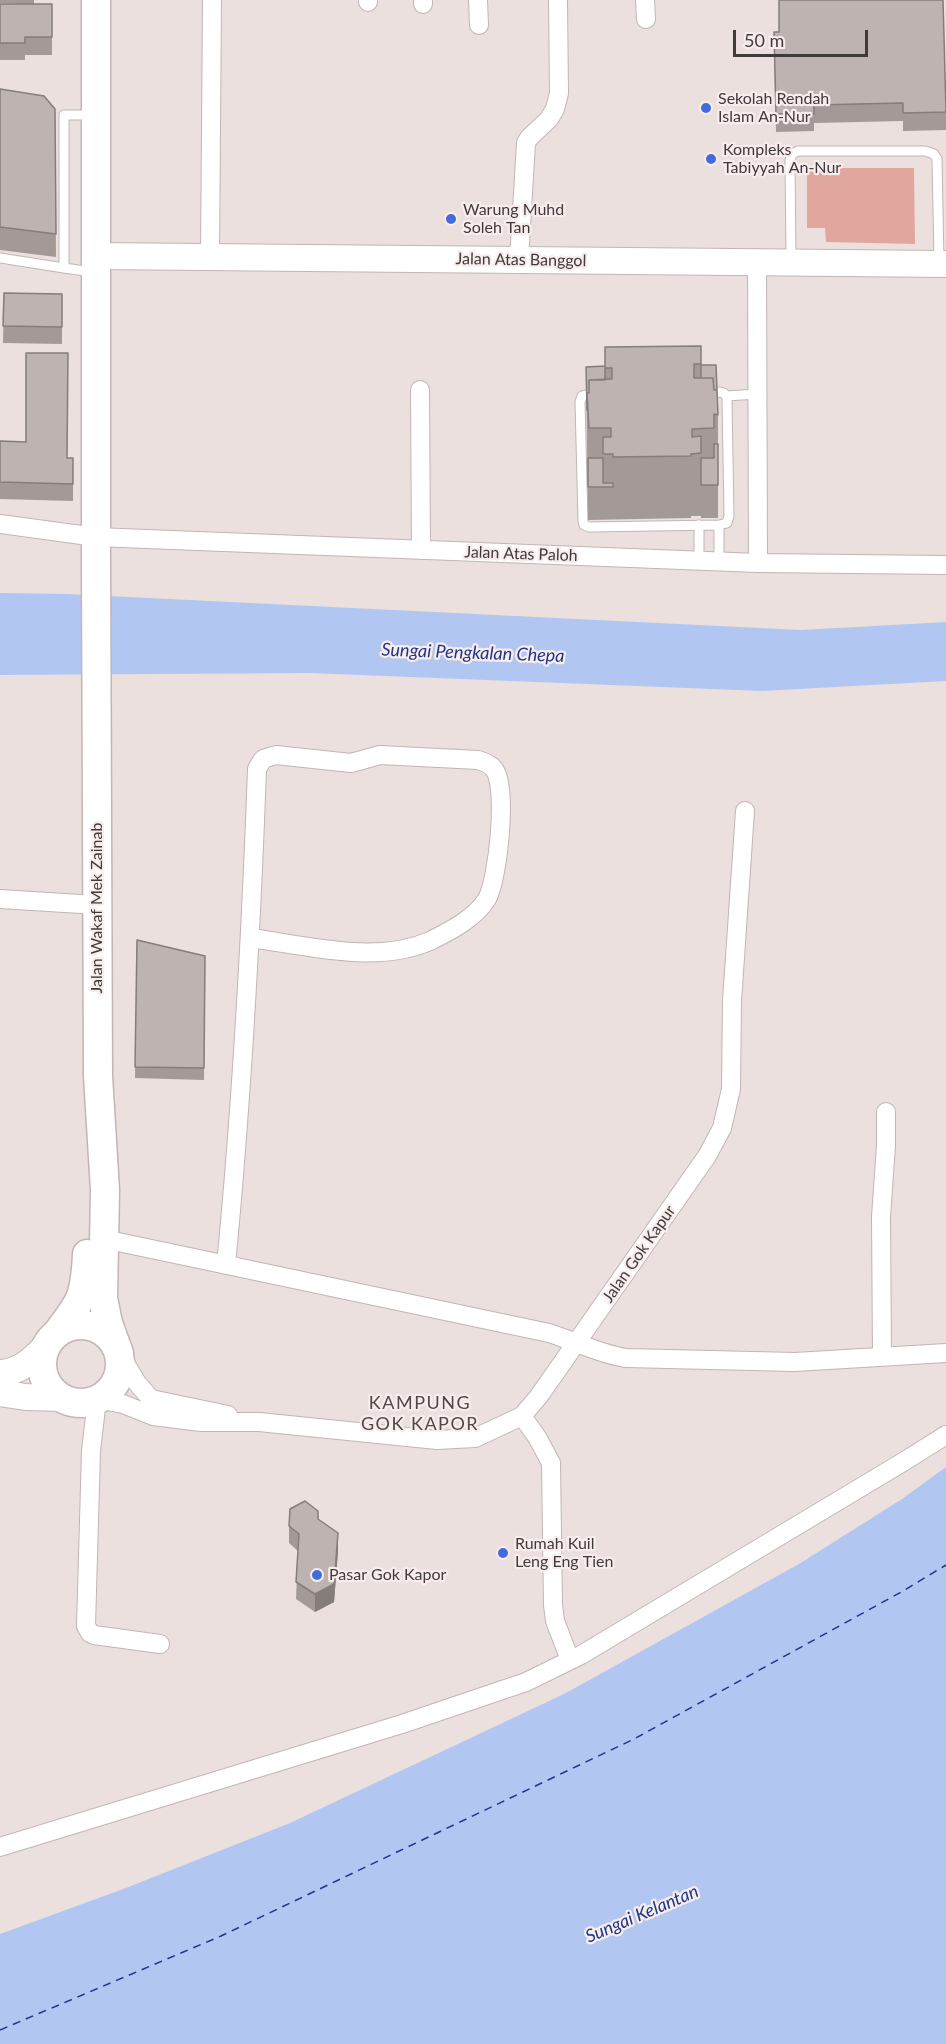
<!DOCTYPE html>
<style>
body{margin:0}
#map{position:relative;width:946px;height:2044px;overflow:hidden;background:#ebe0de;font-family:Lato,sans-serif}
canvas{display:block}
.scale{position:absolute;left:733px;top:30px;width:135px;height:27px;box-sizing:border-box;border:3px solid #3f3b3a;border-top:0;padding-left:8px;font-size:18px;line-height:21px;white-space:nowrap;color:#3f3b3a;-webkit-text-stroke:4px #f8edec;paint-order:stroke}
</style>
<div id="map">
<canvas width="946" height="2044"></canvas>
<div class="scale">50 m</div>
</div>
<script>
const context = document.querySelector('canvas').getContext('2d');
context.lineJoin = 'round';
function paint(path, color) {
  context.fillStyle = color;
  context.fill(path, 'evenodd');
}
function strokePath(path, color, width, dash) {
  context.strokeStyle = color;
  context.lineWidth = width;
  context.lineCap = dash ? 'butt' : 'round';
  context.setLineDash(dash || []);
  context.stroke(path);
}
function write(font, color, halo, rows, align = 'center') {
  context.font = font + ' Lato,sans-serif';
  context.lineWidth = 4.5;
  context.setLineDash([]);
  context.textBaseline = 'middle';
  context.strokeStyle = halo;
  context.fillStyle = color;
  for (const [text, x, y, turn = 0] of rows) {
    context.save();
    context.translate(x, y);
    context.rotate((+turn || 0) * Math.PI / 180);
    context.textAlign = isNaN(turn) ? turn : align;
    if (halo) context.strokeText(text, 0, 0);
    context.fillText(text, 0, 0);
    context.restore();
  }
}
paint(new Path2D(`
 M807,168H914L915,244L826,242L825,228H807Z`), '#e1a79f');
paint(new Path2D(`
 M0,593L67,594L801,630L946,622V681L762,691L310,673L0,675Z
 M946,1467V2044H0V1934L126,1888L290,1823L564,1694L799,1564L902,1499Z`), '#b2c6f2');
strokePath(new Path2D(`
 M0,2030L221,1936L634,1739L903,1591L946,1565`), '#1e3688', 1.5, [8, 6]);
const lane = new Path2D(`
 M0,258L64,268
 M791,261L790,160L792,154L798,151H925L934,154L937,159L939,261
 M92,272L64,268V115H94
 M720,392L724,393L727,398L729,516L727,523L719,525L589,527L584,525L583,521L580,402L582,396L589,394Z
 M726,396L758,394
 M699,525V560
 M719,561V525`);
const street = new Path2D(`
 M368,0V2
 M423,0V4
 M478,0L479,25
 M645,0L646,19
 M210,257L212,0
 M519,260L526,143L529,138L549,119L555,109L559,93L558,0
 M757,263L758,563
 M420,390L421,550
 M0,524L96,537L758,563L946,565
 M0,899L97,905
 M104,1239L549,1333C574,1341 600,1354 626,1358L795,1362L946,1353
 M226,1265C242,1100 251,935 257,769L263,759L276,755L351,763L380,755L478,760C485,762 490,764 494,769C508,787 498,879 487,899C475,918 452,930 432,940C378,965 308,946 251,938
 M119,1353L137,1383L151,1399L228,1415
 M882,1355L881,1217L886,1145V1112
 M522,1416L537,1437L551,1463L553,1605L555,1621L570,1660
 M160,1644L94,1635L90,1633L86,1626L91,1451L97,1399L123,1404L153,1416L201,1422H259L437,1440L475,1438L522,1416L539,1396L707,1156L722,1128L731,1089L732,1001L745,811
 M0,1847L402,1724L526,1682L581,1655L903,1462L946,1435`);
const secondary = new Path2D(`
 M96,256L946,264
 M0,1373C21,1372 33,1359 47,1345
 M0,1393L26,1397L63,1398`);
const primary = new Path2D(`
 M96,0V564L98,1076L105,1190L103,1298L108,1323L119,1353
 M42 1364a39 39 0 1 1 78 0a39 39 0 1 1-78 0Z
 M57,1333C82,1301 85,1295 87,1254`);
strokePath(lane, '#c1b6b4', 11);
strokePath(street, '#c1b6b4', 20);
strokePath(secondary, '#c1b6b4', 28);
strokePath(primary, '#c1b6b4', 31);
strokePath(lane, '#fff', 9);
strokePath(street, '#fff', 18);
strokePath(secondary, '#fff', 26);
strokePath(primary, '#fff', 28);
paint(new Path2D(`
 M0,0H34V4H52V55H25V60H0V4H24L0,3Z
 M779,32L946,112V130L903,131V121L814,123V131L776,132L774,50Z
 M0,89L55,109L56,257L0,250Z
 M4,293L62,294V344L3,343Z
 M701,346V365L718,415V518H701V516H691V518L588,520L586,367L605,366Z
 M0,441L67,458H73V501L0,499Z
 M137,940L205,956L204,1080L135,1078Z
 M318,1519L338,1551L334,1602L315,1612L296,1599L298,1551L289,1543V1526Z`), '#a39a98');
paint(new Path2D(`
 M338,1533V1551L334,1602L315,1612V1594Z`), '#847d7c');
const building = new Path2D(`
 M779,0H943L946,112L903,113V103L814,105V114H776L774,32H779Z
 M0,4H52V37H25V43H0Z
 M0,89L44,96L55,109L56,234L0,227Z
 M4,293L62,294V327L3,326Z
 M701,346V364H694V378H713L714,390H717L718,415L714,414V428L692,429V437L701,436V453L691,454V456L613,457V454H603V437H611V428H589L587,393H589V380L612,379V368H605V347Z
 M26,353H68L67,458H73V484L0,482V441L26,442Z
 M701,365H716L717,390H714L713,378H701Z
 M605,366V380H589V393H587V410L586,367Z
 M714,444H718V485H701V458H714Z
 M588,458H603V483H613V487H588Z
 M137,940L205,956L204,1068L135,1067Z
 M305,1501L318,1511V1519L338,1533L334,1584L315,1594L296,1582L299,1534L289,1526L290,1509Z`);
paint(building, '#bdb3b1');
strokePath(building, '#847d7c', 1.5);
for (const [x, y, r, color] of [
 [706,108,6,"#446bdd"],
 [711,159,6,"#446bdd"],
 [451,219,6,"#446bdd"],
 [503,1553,6,"#446bdd"],
 [317,1575,6,"#446bdd"]
]) {
  const dot = new Path2D();
  dot.arc(x, y, r, 0, 2 * Math.PI);
  context.fillStyle = color;
  context.fill(dot);
  strokePath(dot, '#f8edec', 2);
}
write('16px', '#3f3b3a', '#f8edec', [
 ["Sekolah Rendah",718,99],
 ["Islam An-Nur",718,117],
 ["Kompleks",723,150],
 ["Tabiyyah An-Nur",723,168],
 ["Warung Muhd",463,210],
 ["Soleh Tan",463,228],
 ["Rumah Kuil",515,1544],
 ["Leng Eng Tien",515,1562],
 ["Pasar Gok Kapor",329,1575]
], 'left');
write('16px', '#3f3b3a', '#f8edec', [
 ["Jalan Atas Banggol",521,260,1],
 ["Jalan Atas Paloh",521,554,2],
 ["Jalan Wakaf Mek Zainab",97,908,-90],
 ["Jalan Gok Kapur",639,1254,-55]
]);
write('italic 18px', '#1e3688', '#f8edec', [
 ["Sungai Pengkalan Chepa",473,653,2],
 ["Sungai Kelantan",642,1914,-23]
]);
context.letterSpacing = '1.5px';
write('18px', '#514847', '#f8edec', [
 ["KAMPUNG",420,1403],
 ["GOK KAPOR",420,1424]
]);
context.letterSpacing = '0px';
</script>
